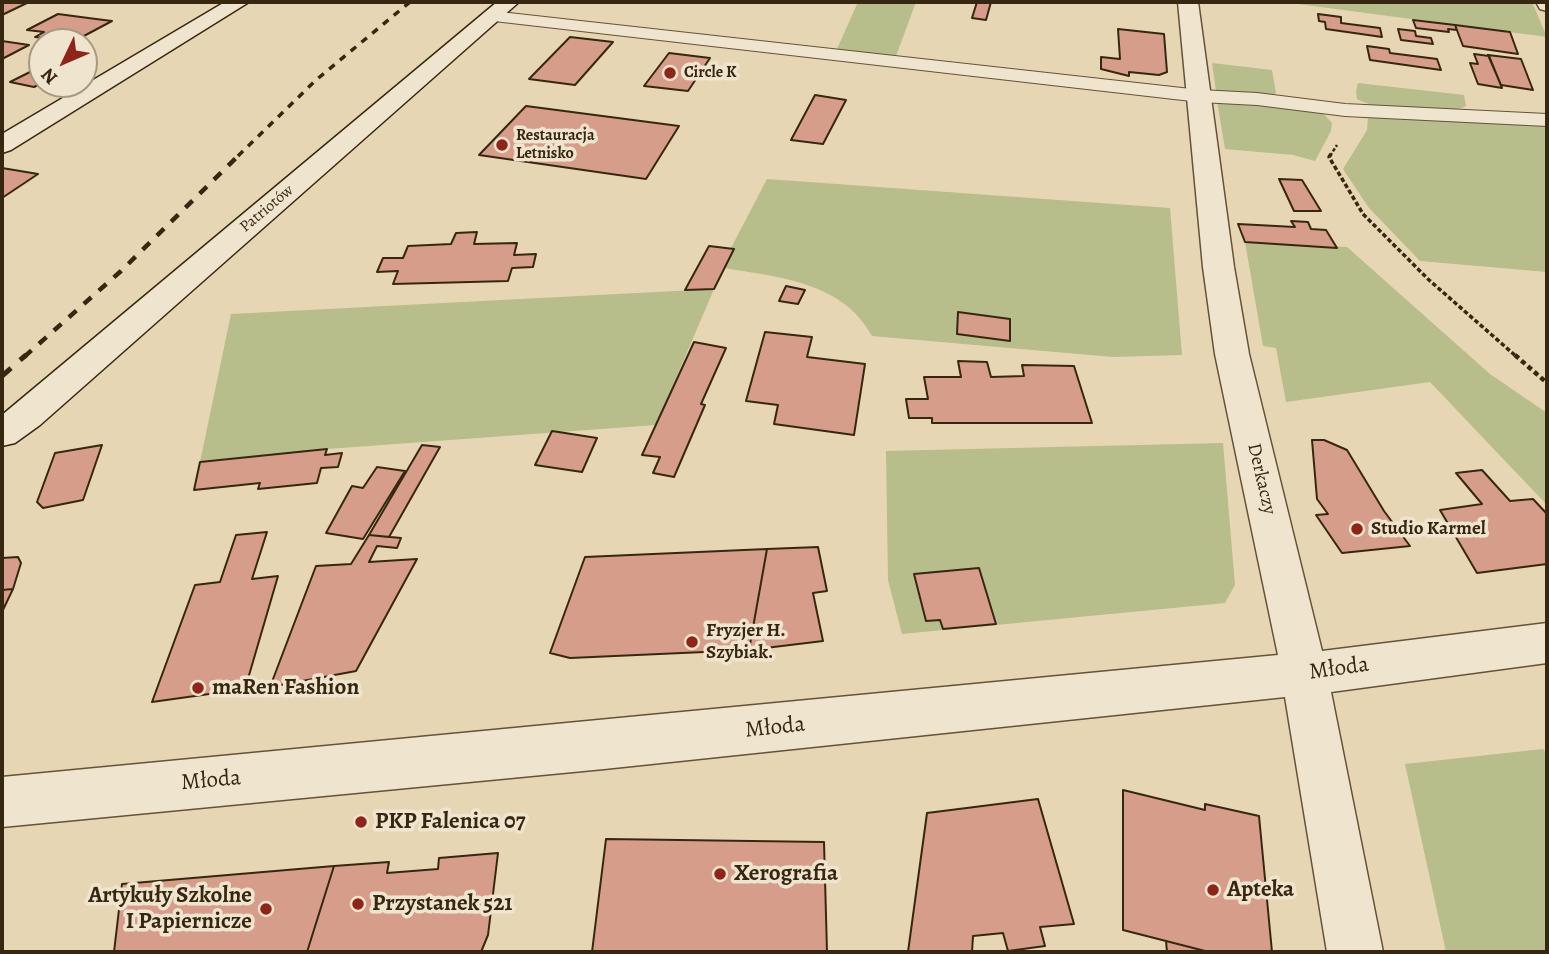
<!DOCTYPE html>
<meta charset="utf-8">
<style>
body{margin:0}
#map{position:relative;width:1549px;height:954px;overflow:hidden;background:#e7d6b3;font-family:Alegreya,serif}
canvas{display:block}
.frame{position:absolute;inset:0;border:4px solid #382710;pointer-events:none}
.north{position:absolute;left:28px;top:28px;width:70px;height:70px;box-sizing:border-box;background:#efe4ce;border:2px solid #a69882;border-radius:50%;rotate:226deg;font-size:19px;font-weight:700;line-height:28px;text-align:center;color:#382710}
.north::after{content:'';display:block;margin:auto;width:24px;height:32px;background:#8f2418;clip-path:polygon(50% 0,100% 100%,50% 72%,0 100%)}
</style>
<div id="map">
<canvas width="1549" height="954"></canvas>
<div class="frame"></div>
<div class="north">N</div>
</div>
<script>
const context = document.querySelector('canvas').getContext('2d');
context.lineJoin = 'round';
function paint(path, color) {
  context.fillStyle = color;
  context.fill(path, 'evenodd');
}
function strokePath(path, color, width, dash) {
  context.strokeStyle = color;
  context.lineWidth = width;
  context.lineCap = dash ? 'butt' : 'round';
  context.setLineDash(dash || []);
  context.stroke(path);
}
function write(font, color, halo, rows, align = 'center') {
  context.font = font + ' Alegreya,serif';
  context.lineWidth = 7;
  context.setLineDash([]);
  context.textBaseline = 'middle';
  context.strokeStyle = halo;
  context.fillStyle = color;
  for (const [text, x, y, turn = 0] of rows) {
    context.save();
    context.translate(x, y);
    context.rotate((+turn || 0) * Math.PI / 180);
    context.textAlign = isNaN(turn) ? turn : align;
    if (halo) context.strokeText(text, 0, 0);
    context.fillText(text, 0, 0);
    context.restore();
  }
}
paint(new Path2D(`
 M858,2H916L896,56L837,49Z
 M1283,2H1532L1547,37Z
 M1212,63L1272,70L1276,93L1269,97L1216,91Z
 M1358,83L1464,95L1466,106C1447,116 1375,110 1357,99L1356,91Z
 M1217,101L1263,103L1322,112L1332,123L1331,131L1315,161L1293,155L1225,149Z
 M1368,116L1547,125V272L1420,261L1369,208L1343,169L1367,130Z
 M767,179L1170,208L1182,355L1113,357L872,336C843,282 779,277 724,268L733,249L731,248Z
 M1245,242L1347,247L1490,374L1547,413V505L1430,382L1286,402L1276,348L1263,346Z
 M714,289L656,425L327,449L200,462L231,314Z
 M1223,443L1235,585L1225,603L902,634L888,580L886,451Z
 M1543,749L1547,755V952H1446L1405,764Z`), '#b7bd8b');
const building = new Path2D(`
 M2,2H29L2,15Z
 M977,2H991L986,20L972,18Z
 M58,14L96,19L112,21L82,37L66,35L58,40L35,37L44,32L27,30Z
 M1318,14L1341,17V23L1380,28L1382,37L1326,29L1325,22L1319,21Z
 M1413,20L1455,25L1457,30L1448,29L1449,32L1416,28Z
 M1455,25L1510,32L1518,54L1463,46Z
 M1118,29L1164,34L1167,72L1159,75L1129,72V76L1101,69V57L1120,59Z
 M1398,29L1415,31L1416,36L1431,38L1433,44L1401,40Z
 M570,37L613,42L575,85L529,79Z
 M2,41L29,45L2,59Z
 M1367,46L1389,49L1390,53L1437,59L1441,70L1370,60Z
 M669,53L710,58L688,91L644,86Z
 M1474,54L1489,56L1502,88L1478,84L1470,63L1478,64Z
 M1488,55L1521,59L1533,90L1501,85Z
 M40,67H42V83L34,87L10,82Z
 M815,95L846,100L823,144L791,140Z
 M526,106L679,126L646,179L479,155Z
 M2,168L38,174L2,198Z
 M1279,179L1302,180L1321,211H1294Z
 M1291,221L1308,222L1311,229L1326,230L1337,248L1245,242L1238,224L1295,227Z
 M477,232L474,244L517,243L514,255L536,254L533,267L512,268L508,281L393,284L398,271L377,272L383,258H403L408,246L451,244L456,233Z
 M709,246L734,249L714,289L685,290Z
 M786,286L805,290L798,304L779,301Z
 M958,312L1010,319V341L957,334Z
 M765,332L812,337L807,357L865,364L854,435L774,424L778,405L746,401Z
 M694,342L726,348L701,404L705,405L674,477L653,473L660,457L642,455Z
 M958,361L987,362L991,377L1024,376L1022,365L1074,366L1092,423H932V418H909L906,399H928L924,377H961Z
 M552,431L597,438L582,472L535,465Z
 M1312,440H1324L1347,450L1384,511L1410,546L1342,553L1316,515L1328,514L1317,499Z
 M102,445L83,500L43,508L37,502L55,453Z
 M422,445L440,447L389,537L369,535Z
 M327,449L325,455L342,453L338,467L321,468L317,483L258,489L260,483L194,490L200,462Z
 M377,467L405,471L363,539L326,533L352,486L363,488Z
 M1482,470L1510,501L1533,499L1547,514V564L1477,573L1440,510L1482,504L1456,473Z
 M267,532L252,579L278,576L245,689L152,702L195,585L220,582L236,535Z
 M369,535L401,538L397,548L377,546L369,562L417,559L356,671L270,687L316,566L351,564Z
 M818,547L827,591L813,593L823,641L749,650L767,549Z
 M767,549L749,650L570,658L550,653L585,557Z
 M18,557L21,563L13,589L2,590V558Z
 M979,568L996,624L943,629L940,620L926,621L914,574Z
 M13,589L12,591L2,612V590Z
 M1123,790L1205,810V804L1259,816L1272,952H1209L1123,930Z
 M1038,799L1074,924L1040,927L1045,946L1008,951L1003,933L973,936L972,952H908L927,813Z
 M606,839L824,842L827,952H592Z
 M498,853L488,935L481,952H307L334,866L389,862L387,873L438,869L439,858Z
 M334,866L307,952H114L122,884Z
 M1166,941L1209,952H1167Z`);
paint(building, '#d69e8a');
strokePath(building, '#382710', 2);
const service = new Path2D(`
 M491,11L1200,90L1257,93L1345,104L1547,114V126L1345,116L1257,105L1200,102L485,20L482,16L485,12Z`);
const minor = new Path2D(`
 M1178,2H1198L1234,267L1249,354L1322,651L1547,623V663L1331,692L1383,952H1327L1285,697L604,769L2,827V777L1278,655L1215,354L1203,267Z
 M1536,2H1547V11L1540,9Z`);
const secondary = new Path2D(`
 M225,2H249L11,150L2,153V134Z
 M497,2H519L40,425L15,443L2,446V415Z`);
strokePath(service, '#645339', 2);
strokePath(minor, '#645339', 3);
strokePath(secondary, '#382710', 3);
strokePath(new Path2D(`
 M1330,156L1337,145`), '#382710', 2.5, [3.5, 2]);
strokePath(new Path2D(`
 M1331,154L1329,157L1363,214L1429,280L1517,357`), '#382710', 3.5, [4.5, 2.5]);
strokePath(new Path2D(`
 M1515,355L1547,383`), '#382710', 4.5, [5, 3.5]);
paint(service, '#efe4ce');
paint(minor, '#efe4ce');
paint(secondary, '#efe4ce');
strokePath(new Path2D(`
 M238,156L316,80L410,2`), '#382710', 3.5, [7, 7]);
strokePath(new Path2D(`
 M24,357L121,271L240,154`), '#382710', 4.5, [10, 10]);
strokePath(new Path2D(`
 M2,376L26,355`), '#382710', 5, [12, 12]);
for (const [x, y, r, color] of [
 [670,73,7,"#8f2418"],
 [502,145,7,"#8f2418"],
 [1357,529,7,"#8f2418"],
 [692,642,7,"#8f2418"],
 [198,688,7,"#8f2418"],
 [361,822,7,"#8f2418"],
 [720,874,7,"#8f2418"],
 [1213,890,7,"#8f2418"],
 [358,904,7,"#8f2418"],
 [266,909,7,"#8f2418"]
]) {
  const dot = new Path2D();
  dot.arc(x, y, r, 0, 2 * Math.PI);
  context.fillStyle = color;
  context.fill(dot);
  strokePath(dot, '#efe4ce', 2.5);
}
write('bold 16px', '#382710', '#efe4ce', [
 ["Circle K",684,73],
 ["Restauracja",516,136],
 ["Letnisko",516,154]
], 'left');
write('16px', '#382710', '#efe4ce', [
 ["Patriotów",267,209,-40]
]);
write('19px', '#382710', '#efe4ce', [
 ["Derkaczy",1261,479,77]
]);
write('bold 19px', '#382710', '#efe4ce', [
 ["Studio Karmel",1371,529],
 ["Fryzjer H.",706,631],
 ["Szybiak.",706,653]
], 'left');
write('23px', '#382710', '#efe4ce', [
 ["Młoda",1339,669,-8],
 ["Młoda",775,728,-6],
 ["Młoda",211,781,-5]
]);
write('bold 23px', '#382710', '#efe4ce', [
 ["maRen Fashion",212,688],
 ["PKP Falenica 07",375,822],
 ["Xerografia",734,874],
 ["Apteka",1227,890],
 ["Artykuły Szkolne",252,896,"right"],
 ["I Papiernicze",252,922,"right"],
 ["Przystanek 521",372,904]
], 'left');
</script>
